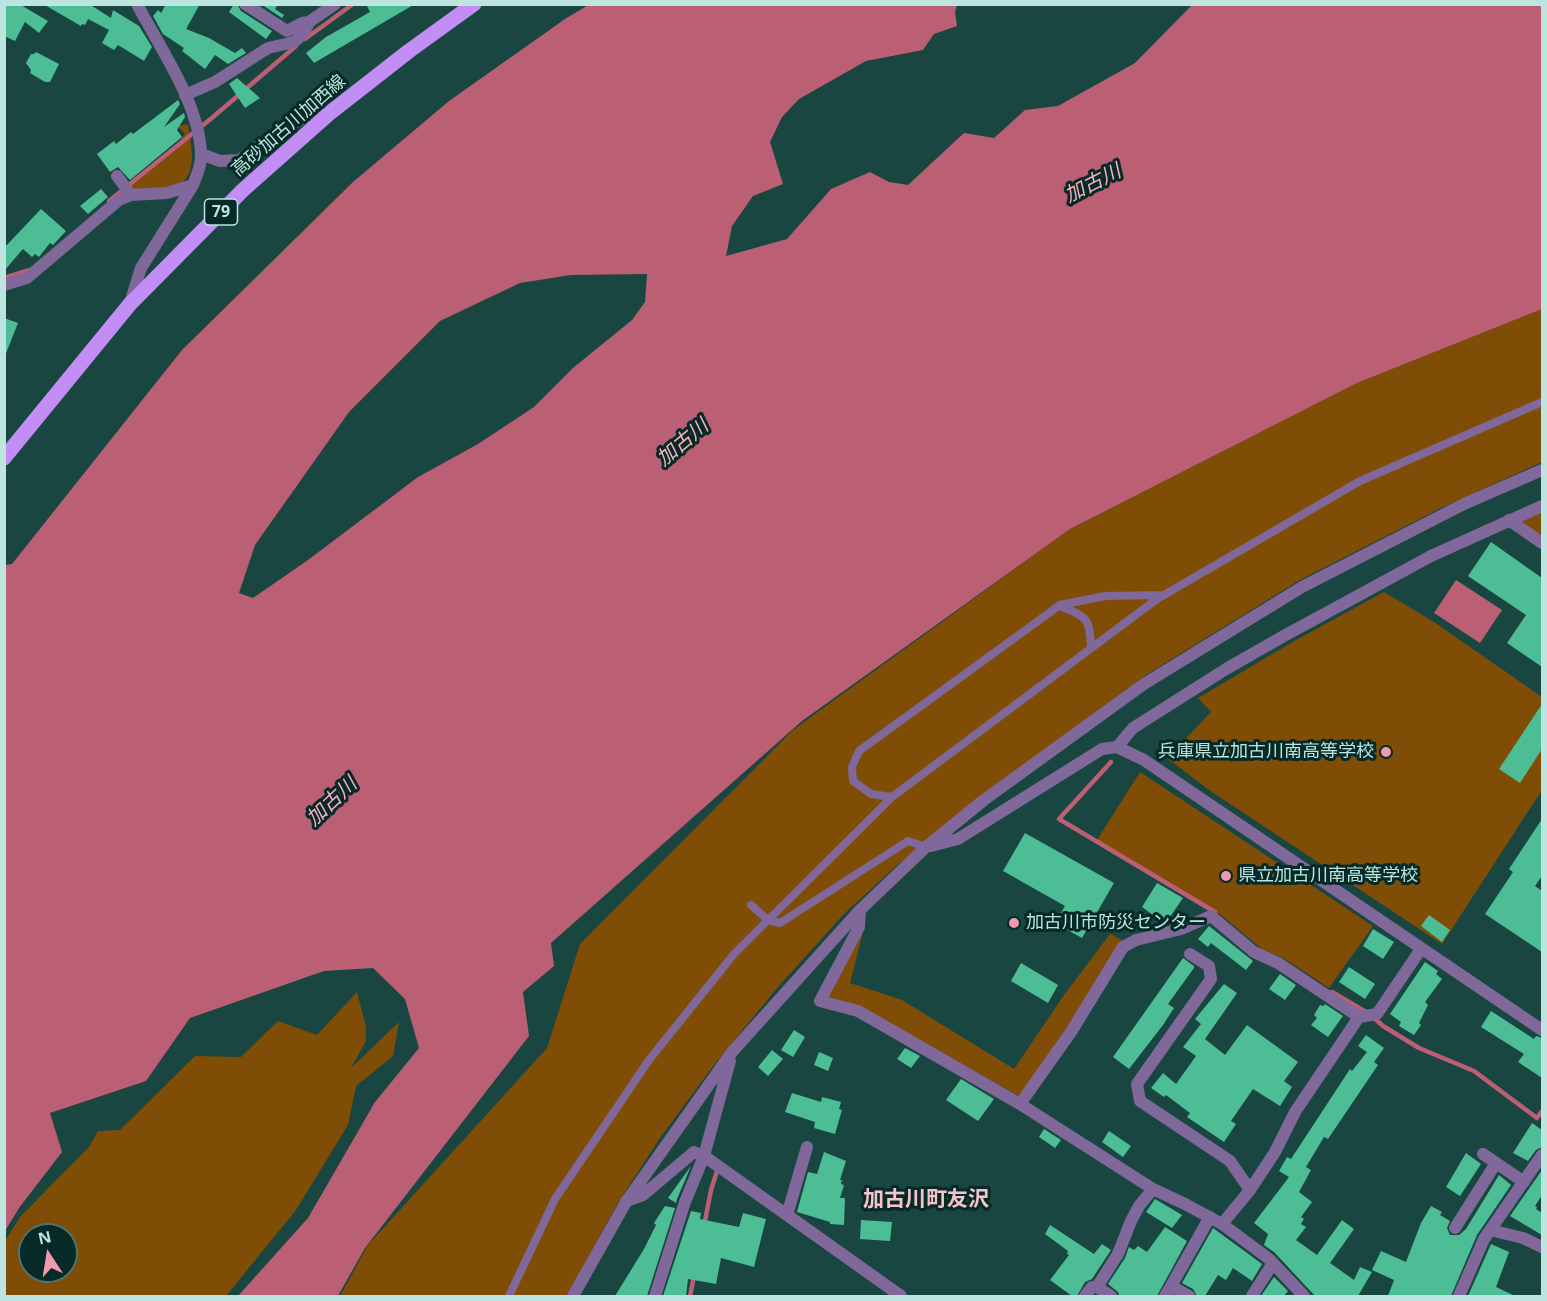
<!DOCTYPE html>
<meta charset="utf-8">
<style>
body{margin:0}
#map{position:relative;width:1547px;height:1301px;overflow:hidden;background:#194641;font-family:"Noto Sans",sans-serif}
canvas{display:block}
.frame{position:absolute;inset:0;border:6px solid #bde4de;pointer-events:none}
.north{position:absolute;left:18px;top:1223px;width:60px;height:60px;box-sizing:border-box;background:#052a27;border:2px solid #4f7470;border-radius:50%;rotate:348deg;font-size:16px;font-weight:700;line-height:24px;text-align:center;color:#bde4de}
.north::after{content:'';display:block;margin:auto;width:21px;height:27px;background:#f29aad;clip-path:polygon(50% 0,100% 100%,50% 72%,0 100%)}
</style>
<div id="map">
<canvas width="1547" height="1301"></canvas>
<div class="frame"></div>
<div class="north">N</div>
</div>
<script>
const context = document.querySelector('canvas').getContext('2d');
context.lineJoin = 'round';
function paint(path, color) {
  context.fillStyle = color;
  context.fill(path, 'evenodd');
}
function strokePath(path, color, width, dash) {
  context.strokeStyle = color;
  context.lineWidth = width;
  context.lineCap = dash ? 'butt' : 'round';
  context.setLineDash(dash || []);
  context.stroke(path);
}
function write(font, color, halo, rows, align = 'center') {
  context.font = font + ' "Noto Sans","Noto Sans JP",sans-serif';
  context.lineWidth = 6;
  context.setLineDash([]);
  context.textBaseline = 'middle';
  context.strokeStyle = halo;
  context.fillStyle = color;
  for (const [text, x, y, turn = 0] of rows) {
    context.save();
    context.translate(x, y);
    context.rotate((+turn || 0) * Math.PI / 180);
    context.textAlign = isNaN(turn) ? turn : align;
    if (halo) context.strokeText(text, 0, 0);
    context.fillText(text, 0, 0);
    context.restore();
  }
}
paint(new Path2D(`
 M188,124C191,144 200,178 174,187C163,191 148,190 136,191L131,186L182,145L181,139L185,134L178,126Z
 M1542,309V462L1439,509L1300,580L1146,675L974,802L895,867L843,915L777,988L714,1065L660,1138L616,1206L567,1296H340L368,1245L547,1048L580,944L793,730L1070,529L1357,383Z
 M1542,510V539L1520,520Z
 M1384,592L1434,622L1542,697V790L1442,944L1209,790L1167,758L1211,712L1198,698L1296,640Z
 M1140,772L1373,926L1329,988L1285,959L1262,949L1221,915L1097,840Z
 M859,930L863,932L850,983L902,1000L1014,1069L1064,995L1110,934L1124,941L1021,1097L864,1009L826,996Z
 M357,992L366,1027V1041L351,1068L399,1022L393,1056L356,1086L348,1125L296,1210L226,1296H5V1241L20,1217L89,1147L98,1131L120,1130L195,1056L241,1057L278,1021L317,1035ZM30,1235H66V1271H30Z`), '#804d07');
paint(new Path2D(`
 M590,4L957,5L955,12L957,26L934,34L923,50L866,61L799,99L782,117L770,142L783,184L753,196L732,226L726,256L787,239L831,189L870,172L889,182L908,185L964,133L994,138L1025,110L1058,106L1135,63L1192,5H1542V309L1357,383L1070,529L802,721L551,943L554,966L523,992L529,1036L365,1248L338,1296H238L308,1218L375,1102L419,1048L405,999L373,968L324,971L190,1018L146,1081L50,1113L62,1152L19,1208L5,1231V565L12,564L182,350L353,182L449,101L565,19ZM647,274L645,302L632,320L573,368L534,407L478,444L418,477L308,560L253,598L239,593L255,545L349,412L440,321L520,283L571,275Z
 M1456,580L1502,610L1480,643L1434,613Z`), '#bb5f75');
strokePath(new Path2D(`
 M305,39L353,4
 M109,201L213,117L296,46
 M4,278L30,270
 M1111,762L1059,819L1215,912
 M1332,992L1366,1012
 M1373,1017L1383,1026L1419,1048L1474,1071L1537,1118L1542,1111
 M704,1226L711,1190L717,1171
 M690,1296L694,1276`), '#bb5f75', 4.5);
paint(new Path2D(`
 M4,4H19L48,21L39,33L25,22L15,41L4,36Z
 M43,4H89L111,18L113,10L139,26L152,47L144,61L118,45L114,50L102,43L109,30L88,19L85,25L82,24L81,26Z
 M166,4H200L186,29L209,38L235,53L242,48L246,53L228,64L215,55L205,69L182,51L184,48L163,34L153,16L158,10L161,13Z
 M234,4H237L241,11L272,31L266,39L229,12Z
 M261,4H278L275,9L284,15L282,18Z
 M366,4H415L314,63L306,53L326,37L370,12Z
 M36,52L59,64L50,82H45L30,73L31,70L26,63L31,54H34Z
 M237,78L260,98L245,108L229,84Z
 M178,100L180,104L164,127L184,113L185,117L177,130L182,137L130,180L118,167L110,172L97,154L114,141L116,144L131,132L133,134Z
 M101,189L108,197L88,214L80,206Z
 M41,209L66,231L53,245L50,243L39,257L35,254L32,257L23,249L4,271V248Z
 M4,318L18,323L5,356H4Z
 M1491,542L1542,578V667L1507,643L1526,615L1468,576Z
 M1542,704V749L1520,783L1499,769Z
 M1542,819V876L1535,886L1542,891V952L1485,914L1513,872L1509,869Z
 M1025,833L1114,883L1082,938L1055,923L1065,906L1003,871Z
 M1157,883L1183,898L1165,924L1142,907Z
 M1429,915L1450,930L1442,942L1421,926Z
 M1209,926L1253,961L1246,970L1211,943L1208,947L1198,939Z
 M1373,929L1394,942L1383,959L1363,946Z
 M1183,958L1194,966V968L1168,1004L1174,1008L1163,1025L1129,1069L1113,1057Z
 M1425,962L1438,971L1436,974L1442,979L1425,1002L1428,1005L1419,1023L1421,1025L1414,1035L1399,1026L1401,1022L1390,1014Z
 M1021,963L1058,985L1048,1003L1011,981Z
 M1349,967L1375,984L1365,999L1339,982Z
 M1280,974L1296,985L1285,1000L1269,989Z
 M1224,984L1237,993L1205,1039L1225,1055L1247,1025L1298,1062L1284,1081L1292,1087L1280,1106L1253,1089L1231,1121L1236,1124L1224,1142L1187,1117L1190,1113L1166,1095L1164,1097L1151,1088L1163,1073L1176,1084L1196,1056L1183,1047L1201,1024L1195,1019Z
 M1325,1004L1343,1016L1328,1037L1311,1025L1317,1018L1314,1015L1320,1005L1324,1006Z
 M1491,1011L1534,1039L1536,1036L1542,1038V1078L1518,1062L1524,1054L1481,1027Z
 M794,1030L805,1037L793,1057L781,1050Z
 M1366,1035L1384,1048L1374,1062L1378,1065L1328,1139L1324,1137L1306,1167L1311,1170L1299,1192L1312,1202L1301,1217L1304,1219L1301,1224L1306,1227L1296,1240L1317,1255L1342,1220L1354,1229L1330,1263L1354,1280L1360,1267L1372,1272L1358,1296H1315L1274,1252L1264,1245L1268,1234L1254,1223L1289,1177L1279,1171L1287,1157L1291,1159L1350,1069L1352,1071L1367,1052L1358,1046Z
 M905,1048L920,1056L911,1068L897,1059Z
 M772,1050L783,1059L768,1076L758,1067Z
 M819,1052L833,1058L828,1071L814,1065Z
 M961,1079L994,1099L978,1121L946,1100Z
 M792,1093L821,1102L822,1097L841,1102L839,1109L842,1110L835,1134L814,1128L815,1122L785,1112Z
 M1532,1123L1542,1130V1147L1536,1150L1528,1161L1513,1153Z
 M1044,1129L1061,1140L1055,1148L1039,1137Z
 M1109,1131L1131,1146L1123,1157L1102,1142Z
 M824,1152L846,1161L840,1180H842L841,1184L844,1185L840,1198H845L844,1225L830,1224V1222L797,1212L808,1172L817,1174Z
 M1466,1153L1481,1164L1460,1196L1446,1187Z
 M691,1166L677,1199L676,1203L668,1198Z
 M1542,1170V1195L1535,1206L1537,1207L1536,1209L1542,1213V1235L1510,1216Z
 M1499,1175L1511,1185L1477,1235L1451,1296H1388L1394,1280L1372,1270L1381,1251L1406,1262L1421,1223L1431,1206L1442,1212L1440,1215L1450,1221L1447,1228L1450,1235H1459L1466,1229Z
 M1155,1199L1182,1215L1172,1228L1146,1212Z
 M665,1206L675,1208L647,1296H615L644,1249L656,1225L654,1223Z
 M691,1211L701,1213L700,1219L739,1227L743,1213L766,1219L754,1267L721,1258L716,1284L688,1279L686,1296H663Z
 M861,1220L892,1222L890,1241L860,1239Z
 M1050,1225L1094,1254L1102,1244L1111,1250L1092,1279L1085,1282L1077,1296H1072L1050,1280L1069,1255L1067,1254L1068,1251L1045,1234Z
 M1165,1227L1187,1241L1157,1296H1119L1118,1292L1108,1284L1125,1258L1129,1247L1134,1250L1138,1246L1147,1252Z
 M1213,1228L1262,1264L1252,1281L1233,1268L1226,1280L1218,1275L1205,1296H1197L1193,1289L1182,1283Z
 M1491,1244L1509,1252L1496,1287L1515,1296H1468Z
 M1274,1277L1288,1291L1284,1296H1261Z`), '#4cbd94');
strokePath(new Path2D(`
 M1060,606C1087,617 1090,618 1091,648
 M892,797L871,794L853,781L852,767L859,751L1060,605L1105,596L1164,595
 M751,905L768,920L780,923L908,841L926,847
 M509,1296L555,1199L649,1060L734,954L892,797L1157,599L1360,481L1542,402`), '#80689a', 8);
strokePath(new Path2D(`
 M245,4L287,31L302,23L309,22
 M185,95L215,82L268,48L294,42L304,33L309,22L335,4
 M201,154L220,161L239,160L292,124L315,113L331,112
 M117,176L131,195L167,193L193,185
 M4,285L27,278L119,200L131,195
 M130,303L141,268L193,185C197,175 202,164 201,153C199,103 160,48 137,4
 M1509,520L1542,543
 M1117,747L1133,728L1226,669L1282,637L1431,556L1542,506
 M931,846L958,839L1102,749L1117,747L1144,760L1542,1030
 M860,910L859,927L820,1001L858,1011L1020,1104L1153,1189L1185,1204L1222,1224L1268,1258L1304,1296
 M1190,954L1209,966L1211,979L1137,1084L1140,1101L1230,1161L1250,1190
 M1020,1104L1071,1032L1123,947L1136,940L1181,929L1211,916L1254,952L1278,963L1359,1017L1377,1014L1421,949
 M1483,1154L1524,1182
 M626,1201L643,1195L694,1152L704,1156L901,1296
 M787,1215L807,1147
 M1222,1224L1250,1190L1275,1152L1295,1112L1359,1017
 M1455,1228L1496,1163
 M1490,1230L1523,1238L1542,1247
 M1171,1286L1210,1217
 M1097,1287L1111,1296
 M573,1296L626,1202L732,1052L860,910L926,847L984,800L1144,684L1302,587L1464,504L1542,470
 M655,1296L685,1202L704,1156L730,1061
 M1085,1296L1092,1287H1097L1118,1254L1131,1221L1139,1206L1153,1189
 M1165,1296L1171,1286L1189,1296
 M1252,1296L1273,1263
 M1459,1296L1484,1239L1542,1155`), '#80689a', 12);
strokePath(new Path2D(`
 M4,458L130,304L243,190L331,112L409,51L474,4`), '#c28ef5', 15);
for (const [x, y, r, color] of [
 [1386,752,6,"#f29aad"],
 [1226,876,6,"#f29aad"],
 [1014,923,6,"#f29aad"]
]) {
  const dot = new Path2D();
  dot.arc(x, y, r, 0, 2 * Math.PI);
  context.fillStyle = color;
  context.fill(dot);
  strokePath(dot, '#052a27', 2);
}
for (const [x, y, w] of [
 [221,212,33]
]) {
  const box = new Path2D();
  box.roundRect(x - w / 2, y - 13, w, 26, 4.5);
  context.fillStyle = '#052a27';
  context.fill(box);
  strokePath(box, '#bde4de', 1.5);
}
write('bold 16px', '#bde4de', null, [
 ["79",221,212]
]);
write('18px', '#bde4de', '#052a27', [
 ["高砂加古川加西線",289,126,-41]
]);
write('18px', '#bde4de', '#052a27', [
 ["兵庫県立加古川南高等学校",1374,752,"right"],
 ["県立加古川南高等学校",1238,876],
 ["加古川市防災センター",1026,923]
], 'left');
write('italic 20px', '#fcb0bf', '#052a27', [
 ["加古川",1093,184,-27],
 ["加古川",683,443,-40],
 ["加古川",332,802,-43]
]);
write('bold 21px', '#f6c2cc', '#052a27', [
 ["加古川町友沢",926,1200]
]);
</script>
